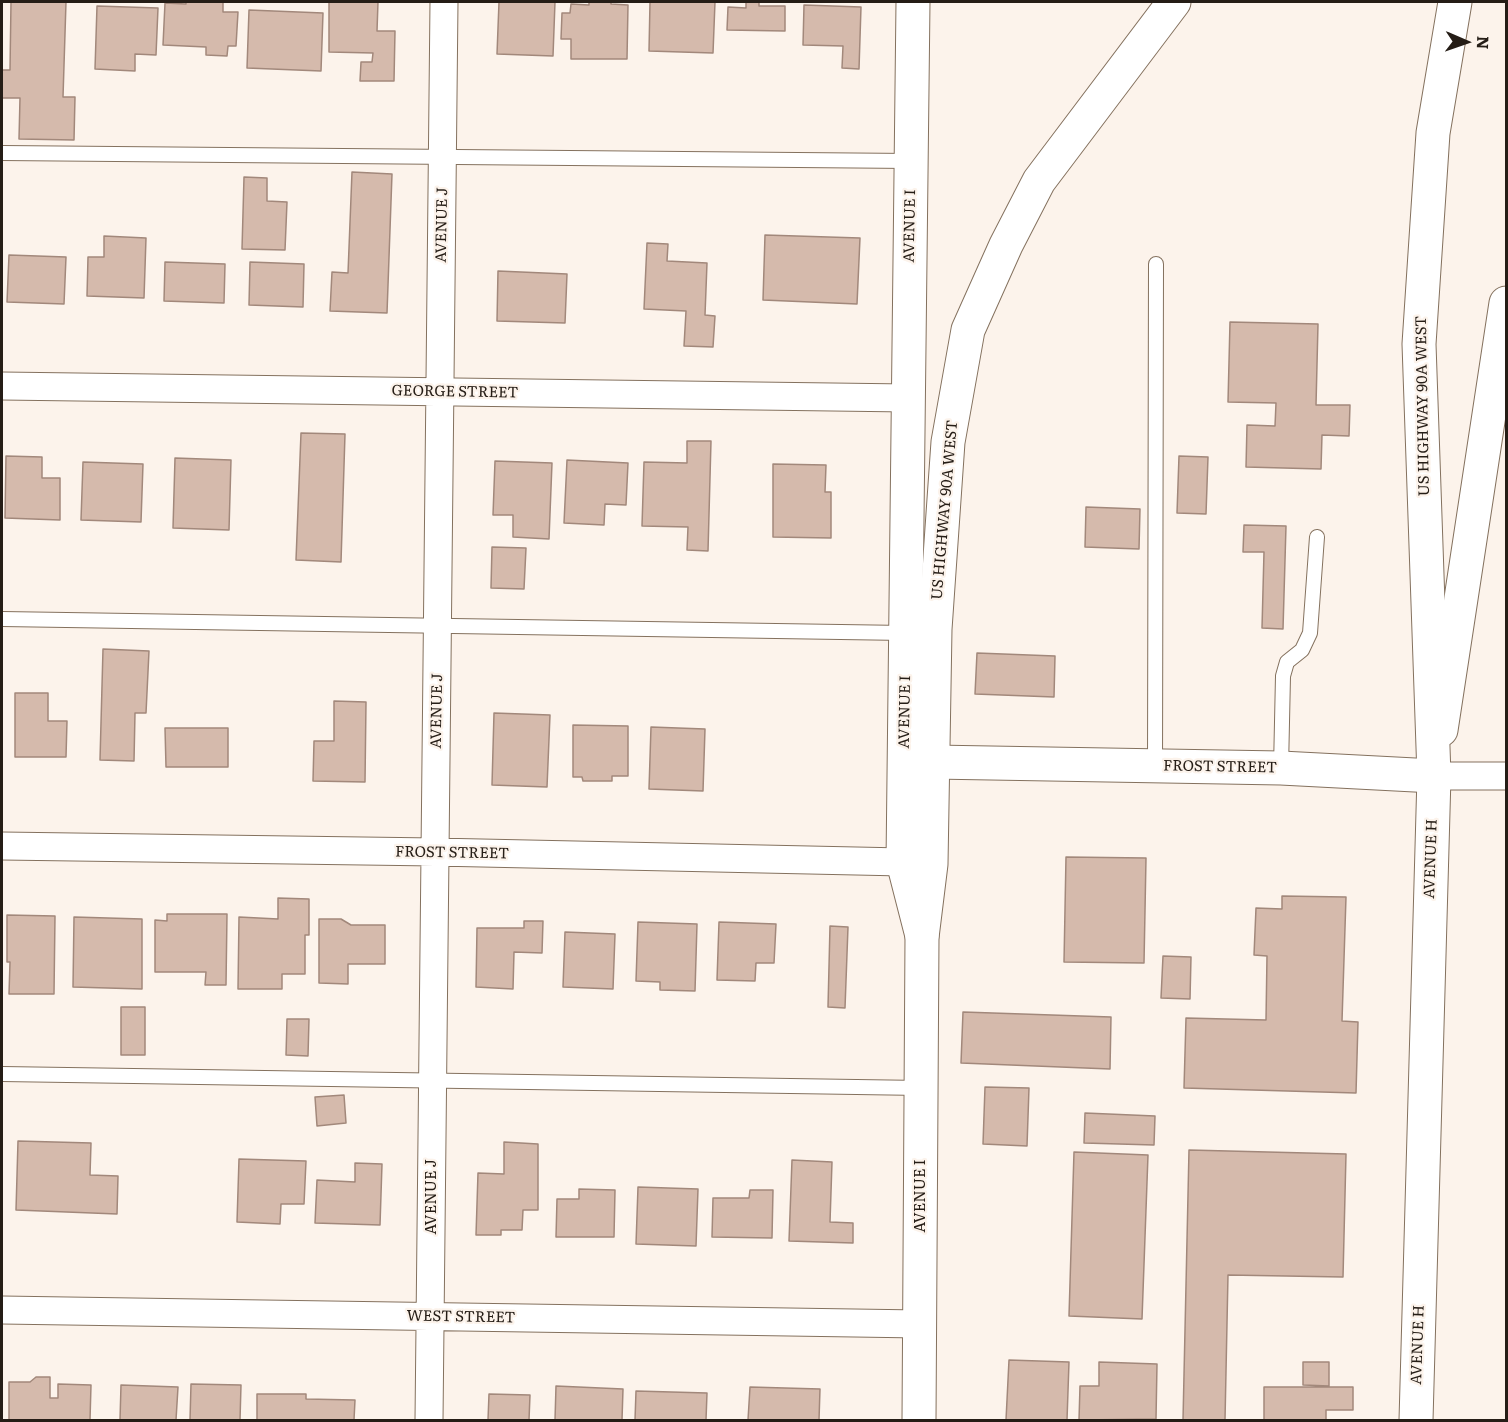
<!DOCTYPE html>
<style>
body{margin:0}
#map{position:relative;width:1508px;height:1422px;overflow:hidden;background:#fcf3eb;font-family:Literata,serif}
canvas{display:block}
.frame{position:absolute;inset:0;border:3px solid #251d16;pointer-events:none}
.north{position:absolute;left:1436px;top:12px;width:60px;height:60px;-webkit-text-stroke:4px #fcf3eb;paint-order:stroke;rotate:92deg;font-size:16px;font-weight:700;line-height:24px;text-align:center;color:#251d16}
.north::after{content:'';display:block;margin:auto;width:21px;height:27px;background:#251d16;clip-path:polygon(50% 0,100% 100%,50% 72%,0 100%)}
</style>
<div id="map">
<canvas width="1508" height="1422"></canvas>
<div class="frame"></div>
<div class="north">N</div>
</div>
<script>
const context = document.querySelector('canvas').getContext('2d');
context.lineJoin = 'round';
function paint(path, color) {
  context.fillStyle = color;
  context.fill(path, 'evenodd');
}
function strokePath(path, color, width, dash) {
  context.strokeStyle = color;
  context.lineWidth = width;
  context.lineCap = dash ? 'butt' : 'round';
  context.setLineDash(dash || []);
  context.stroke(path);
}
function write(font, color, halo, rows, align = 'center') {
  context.font = font + ' Literata,serif';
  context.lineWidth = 4.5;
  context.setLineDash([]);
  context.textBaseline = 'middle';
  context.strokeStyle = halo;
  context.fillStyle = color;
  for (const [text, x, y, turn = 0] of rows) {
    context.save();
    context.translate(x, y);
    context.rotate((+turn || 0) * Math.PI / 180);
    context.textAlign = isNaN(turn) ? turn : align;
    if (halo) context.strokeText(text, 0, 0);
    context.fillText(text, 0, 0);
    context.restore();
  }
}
const building = new Path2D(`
 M11,2H66L63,97H75L74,140L19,139L20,98H2V70H10Z
 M186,2H223V12H238L236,46H228L227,56L206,55V47L163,45L165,3L186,4Z
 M329,2H378L377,31H395L394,81H360L361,62H372L373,53L329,52Z
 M499,2H555L553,56L497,54Z
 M589,2H611V4L628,5L627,59H571V39H561L562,13H570L571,4L589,5Z
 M650,2H715L713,53L649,51Z
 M746,2H759V6H785V31L727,30L728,7L746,8Z
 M804,5L861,7L859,69L842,68L843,46L803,45Z
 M97,6L158,8L156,55L135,54V71L95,69Z
 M249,10L323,13L321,71L247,68Z
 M352,172L392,174L387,313L330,311L332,272L348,273Z
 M244,177L267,178V201L287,202L285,250L242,249Z
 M765,235L860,238L857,304L763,300Z
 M104,236L146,238L144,298L87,296L88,257H104Z
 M647,243L668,244L667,261L707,263L705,315L715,316L713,347L684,346L686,311L644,309Z
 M9,255L66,257L64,304L7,302Z
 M165,262L225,264L224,303L164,301Z
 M250,262L304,264L303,307L249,305Z
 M498,271L567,274L565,323L497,321Z
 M1230,322L1318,324L1316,405H1350L1349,436L1322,435L1321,469L1246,467L1247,425L1275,426L1276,403L1228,402Z
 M301,433L345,434L341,562L296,560Z
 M687,441H711L708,551L687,550L688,527L642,526L644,462L687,463Z
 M6,456L42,457V478H60V520L5,518Z
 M1179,456L1208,457L1206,514L1177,513Z
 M175,458L231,460L229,530L173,528Z
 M567,460L628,463L626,505L605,504L604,525L564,523Z
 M495,461L552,463L549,539L513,537V515H493Z
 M83,462L143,464L141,522L81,520Z
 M773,464L826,465L825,492H831V538L773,537Z
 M1086,507L1140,509L1139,549L1085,547Z
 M1244,525L1286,526L1283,629L1262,628L1264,552H1243Z
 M492,547L526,548L524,589L491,588Z
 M103,649L149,651L146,713H135L134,761L100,760Z
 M977,653L1055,656L1054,697L975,694Z
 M15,693H48V721H67L66,757H15Z
 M334,701L366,702L365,782L313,781L314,741H334Z
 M494,713L550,715L547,787L492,785Z
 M573,725L628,726V776H612V781H583L582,777H573Z
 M651,727L705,729L703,791L649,789Z
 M165,728H228V767H166Z
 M1066,857L1146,858L1144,963L1064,962Z
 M1282,896L1346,897L1342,1021L1358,1022L1356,1093L1184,1088L1186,1018L1266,1020L1267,956L1254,955L1256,908L1282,909Z
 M278,898L309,899V935H305V974H282V989H238L239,917L278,919Z
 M167,914H227L226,985H205L206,972H155V920L167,921Z
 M7,915L55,916L54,994H9L10,962H7Z
 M74,917L142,919V989L73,987Z
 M319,919H341L351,925H385V964H348V984L319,983Z
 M524,921H543L542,953L514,952L513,989L476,987L477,928H524Z
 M638,922L697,924L695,991L660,990V982L636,981Z
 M719,922L776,924L774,963H756L755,981L717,980Z
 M830,926L848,927L845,1008L828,1007Z
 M565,932L615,934L613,989L563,987Z
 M1163,956L1191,957L1190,999L1161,998Z
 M121,1007H145V1055H121Z
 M963,1012L1111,1017L1110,1069L961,1063Z
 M287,1019H309L308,1056L286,1055Z
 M985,1087L1029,1088L1027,1146L983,1144Z
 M344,1095L346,1123L317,1126L315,1097Z
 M1085,1113L1155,1116L1154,1145L1084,1143Z
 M18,1141L91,1143L90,1175L118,1176L117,1214L16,1210Z
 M504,1142L538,1144V1210H523L522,1230H501V1235H476L478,1173L504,1174Z
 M1189,1150L1346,1154L1343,1277L1228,1275L1225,1420H1183Z
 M1074,1152L1148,1155L1142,1319L1069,1316Z
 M239,1159L306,1161L304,1204H281L280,1224L237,1222Z
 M792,1160L832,1162L830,1222L853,1223V1243L789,1241Z
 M355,1163L382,1164L380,1225L315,1223L317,1180L355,1182Z
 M638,1187L698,1189L696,1246L636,1244Z
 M579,1189L615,1190L614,1237H556L557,1199H579Z
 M750,1190H773L772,1238L712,1237L713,1198H749Z
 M1009,1360L1069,1362L1067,1420H1006Z
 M1099,1362L1157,1364L1156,1419L1079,1420L1080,1386H1099Z
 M1303,1362H1329V1386L1303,1385Z
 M36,1377H50V1398H58V1384L91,1385L90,1420H9V1382H30Z
 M191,1384L241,1385L240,1420H190Z
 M121,1385L178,1387L176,1420H120Z
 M556,1386L623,1389L622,1420H555Z
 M750,1387L820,1389L819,1420H748Z
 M1264,1387H1353V1410H1326V1420H1264Z
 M636,1391L707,1393L706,1420H635Z
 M257,1394H306V1399L355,1400L354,1420H257Z
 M489,1394L530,1395L529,1420H488Z`);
paint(building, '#d5baac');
strokePath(building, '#a2887b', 1.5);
const service = new Path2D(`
 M2,153L911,161
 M2,619L905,633
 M1155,766L1156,264
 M1281,768L1283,676L1287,662L1302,650L1310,633L1317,537
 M2,1074L922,1088`);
const minor = new Path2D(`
 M2,386L908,398
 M1434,776H1506
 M2,846L435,852L903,862
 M2,1310L920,1324
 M429,1420L444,2`);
const tertiary = new Path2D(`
 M933,762L1281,768L1434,776`);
const secondary = new Path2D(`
 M913,2L903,862L922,936
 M1441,730L1506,303`);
const primary = new Path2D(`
 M919,1420L922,937L931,864L935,629L948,442L968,330L1006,245L1039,181L1174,2
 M1416,1420L1434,776L1419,344L1433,133L1455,2`);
strokePath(service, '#84715e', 16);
strokePath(minor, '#84715e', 29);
strokePath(tertiary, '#84715e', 35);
strokePath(secondary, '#84715e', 35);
strokePath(primary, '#84715e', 35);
strokePath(service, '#fff', 14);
strokePath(minor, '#fff', 27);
strokePath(tertiary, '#fff', 33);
strokePath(secondary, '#fff', 33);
strokePath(primary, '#fff', 33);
write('15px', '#251d16', '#fcf3eb', [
 ["AVENUE J",442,225,-89],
 ["AVENUE I",910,226,-89],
 ["GEORGE STREET",455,392,1],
 ["US HIGHWAY 90A WEST",1423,406,-91],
 ["US HIGHWAY 90A WEST",945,510,-85],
 ["AVENUE J",437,711,-89],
 ["AVENUE I",905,712,-89],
 ["FROST STREET",1220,767,1],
 ["FROST STREET",452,853,1],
 ["AVENUE H",1431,859,-88],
 ["AVENUE I",921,1196,-90],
 ["AVENUE J",432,1197,-90],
 ["WEST STREET",461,1317,1],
 ["AVENUE H",1418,1345,-88]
]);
</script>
